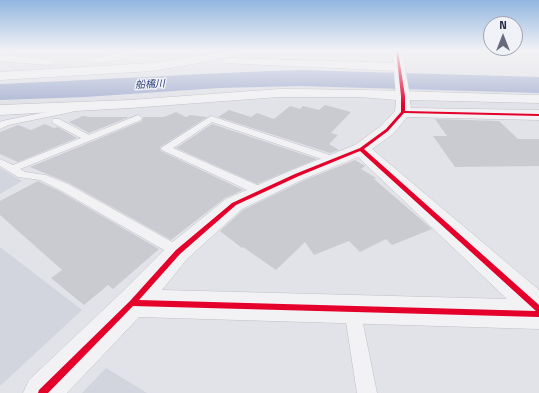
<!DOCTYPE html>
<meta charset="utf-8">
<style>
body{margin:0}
#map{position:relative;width:539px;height:393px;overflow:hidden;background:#e2e3e8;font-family:"Titillium Web",sans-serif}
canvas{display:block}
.north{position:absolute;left:483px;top:16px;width:40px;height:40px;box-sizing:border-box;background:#f0f2f8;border:1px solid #a0a2b0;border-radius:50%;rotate:0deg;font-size:11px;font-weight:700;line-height:16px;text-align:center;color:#272b43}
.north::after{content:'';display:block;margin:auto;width:14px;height:18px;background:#686b7d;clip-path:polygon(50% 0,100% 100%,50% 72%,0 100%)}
</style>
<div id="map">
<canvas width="539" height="393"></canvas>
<div class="north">N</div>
</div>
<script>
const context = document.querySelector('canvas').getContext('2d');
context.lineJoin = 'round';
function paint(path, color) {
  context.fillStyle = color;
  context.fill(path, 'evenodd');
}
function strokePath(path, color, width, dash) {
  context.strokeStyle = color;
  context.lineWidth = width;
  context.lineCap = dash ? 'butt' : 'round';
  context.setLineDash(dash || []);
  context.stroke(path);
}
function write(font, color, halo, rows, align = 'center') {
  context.font = font + ' "Titillium Web","Noto Sans JP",sans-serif';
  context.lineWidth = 3;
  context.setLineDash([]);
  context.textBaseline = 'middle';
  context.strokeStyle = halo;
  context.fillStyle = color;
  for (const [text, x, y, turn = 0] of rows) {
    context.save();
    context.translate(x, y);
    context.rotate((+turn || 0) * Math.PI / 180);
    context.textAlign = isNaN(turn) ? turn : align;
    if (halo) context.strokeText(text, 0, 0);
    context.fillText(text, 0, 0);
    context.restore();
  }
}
paint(new Path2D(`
 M0,168L22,181L0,194Z
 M0,247L82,310L0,386Z
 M106,368L147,393H82Z`), '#d2d4de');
paint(new Path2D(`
 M300,70L539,77V93L300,86L219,88L85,97L0,100V84C100,80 200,73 300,70Z`), '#afb8d5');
paint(new Path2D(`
 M325,105L351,112L331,133L338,135L329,144L339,150L330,153L218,117L229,110L251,117L257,113L274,119L290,106L300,109L303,106L319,110Z
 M176,112L186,117L190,115L207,117L160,147L161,151L243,190L225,198L171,240L69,183L30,167L142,121L143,117H164Z
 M83,116L90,117H129L89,133L69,122Z
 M435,119L499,121L518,139H539V166L455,167L433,136H447Z
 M212,124L317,159L257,184L176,148Z
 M18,125L31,130L45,124L54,128L58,127L77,138L18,162L0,154V132Z
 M355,160L365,166L361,169L376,178L374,179L432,229L392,245L386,239L360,252L349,241L314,255L305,242L276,270L243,247L242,248L220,231L243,210L305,180Z
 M38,181L59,191L159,249L113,289L108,285L84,305L51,278L62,270L0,215V201Z`), '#cacbd0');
const service = new Path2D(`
 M76,104L80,106L72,112L8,125L0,129V122L2,121L66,108Z
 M138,115L142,118L141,120L20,169L25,172L46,175L68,184L183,248L185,252L183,256L178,258L60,190L40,180L18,177L0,166V159L13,165L81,138L53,123L52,121L53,119H59L89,135Z
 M211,116L339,158L340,160L335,163L331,162L212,122L173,148L266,189L268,192L266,195H258L162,150L161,148Z
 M352,301L358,303L360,309L377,393H357L344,309L346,303Z`);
const minor = new Path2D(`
 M126,50H138L128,58L124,59L99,63L95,62L93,60L95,58L121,53Z
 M232,50H253L248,53L199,63L152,71L0,80V72L152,63Z
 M0,55L48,59L52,60L54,62L52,64L48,65L0,61Z
 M228,58L399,63L403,64L405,67L403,70L399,71L224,63L222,61L224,59Z
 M279,89C366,89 452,93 539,95V103L410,100L411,108L539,110V120L407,117L393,134L372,149L539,290V329L139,317L67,393H23L29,380L121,293L169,245L226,199L290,171L355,145L381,126L395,111L396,100L360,97H279L130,108L0,115V105L130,100ZM358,157L507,299L162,290L187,259L242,209L304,179Z`);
const tertiary = new Path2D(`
 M392,50H402L410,96L408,99L403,100L398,99L396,96Z`);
strokePath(service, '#bfc0c6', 1);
strokePath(minor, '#bfc0c6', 1);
strokePath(tertiary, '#bfc0c6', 1);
paint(service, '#f2f2f5');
paint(minor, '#f2f2f5');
paint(tertiary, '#f2f2f5');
paint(new Path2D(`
 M396,50H398L405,96V111L539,114V116L404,113L388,131L364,149L539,305V317L133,306L48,393H38L39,390L130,301L176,250L232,203L295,174L360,148L386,129L401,112V96ZM360,151L536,311L139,300L180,254L236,205L299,176Z`), '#e4002b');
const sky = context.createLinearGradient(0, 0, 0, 105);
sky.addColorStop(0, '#91b6e0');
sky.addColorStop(0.48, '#f2f2f5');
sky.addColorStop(1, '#f2f2f500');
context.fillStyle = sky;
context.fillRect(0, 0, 539, 105);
write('italic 10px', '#2e3f7b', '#f0f2f8', [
 ["船橋川",150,85,-3]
]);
</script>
